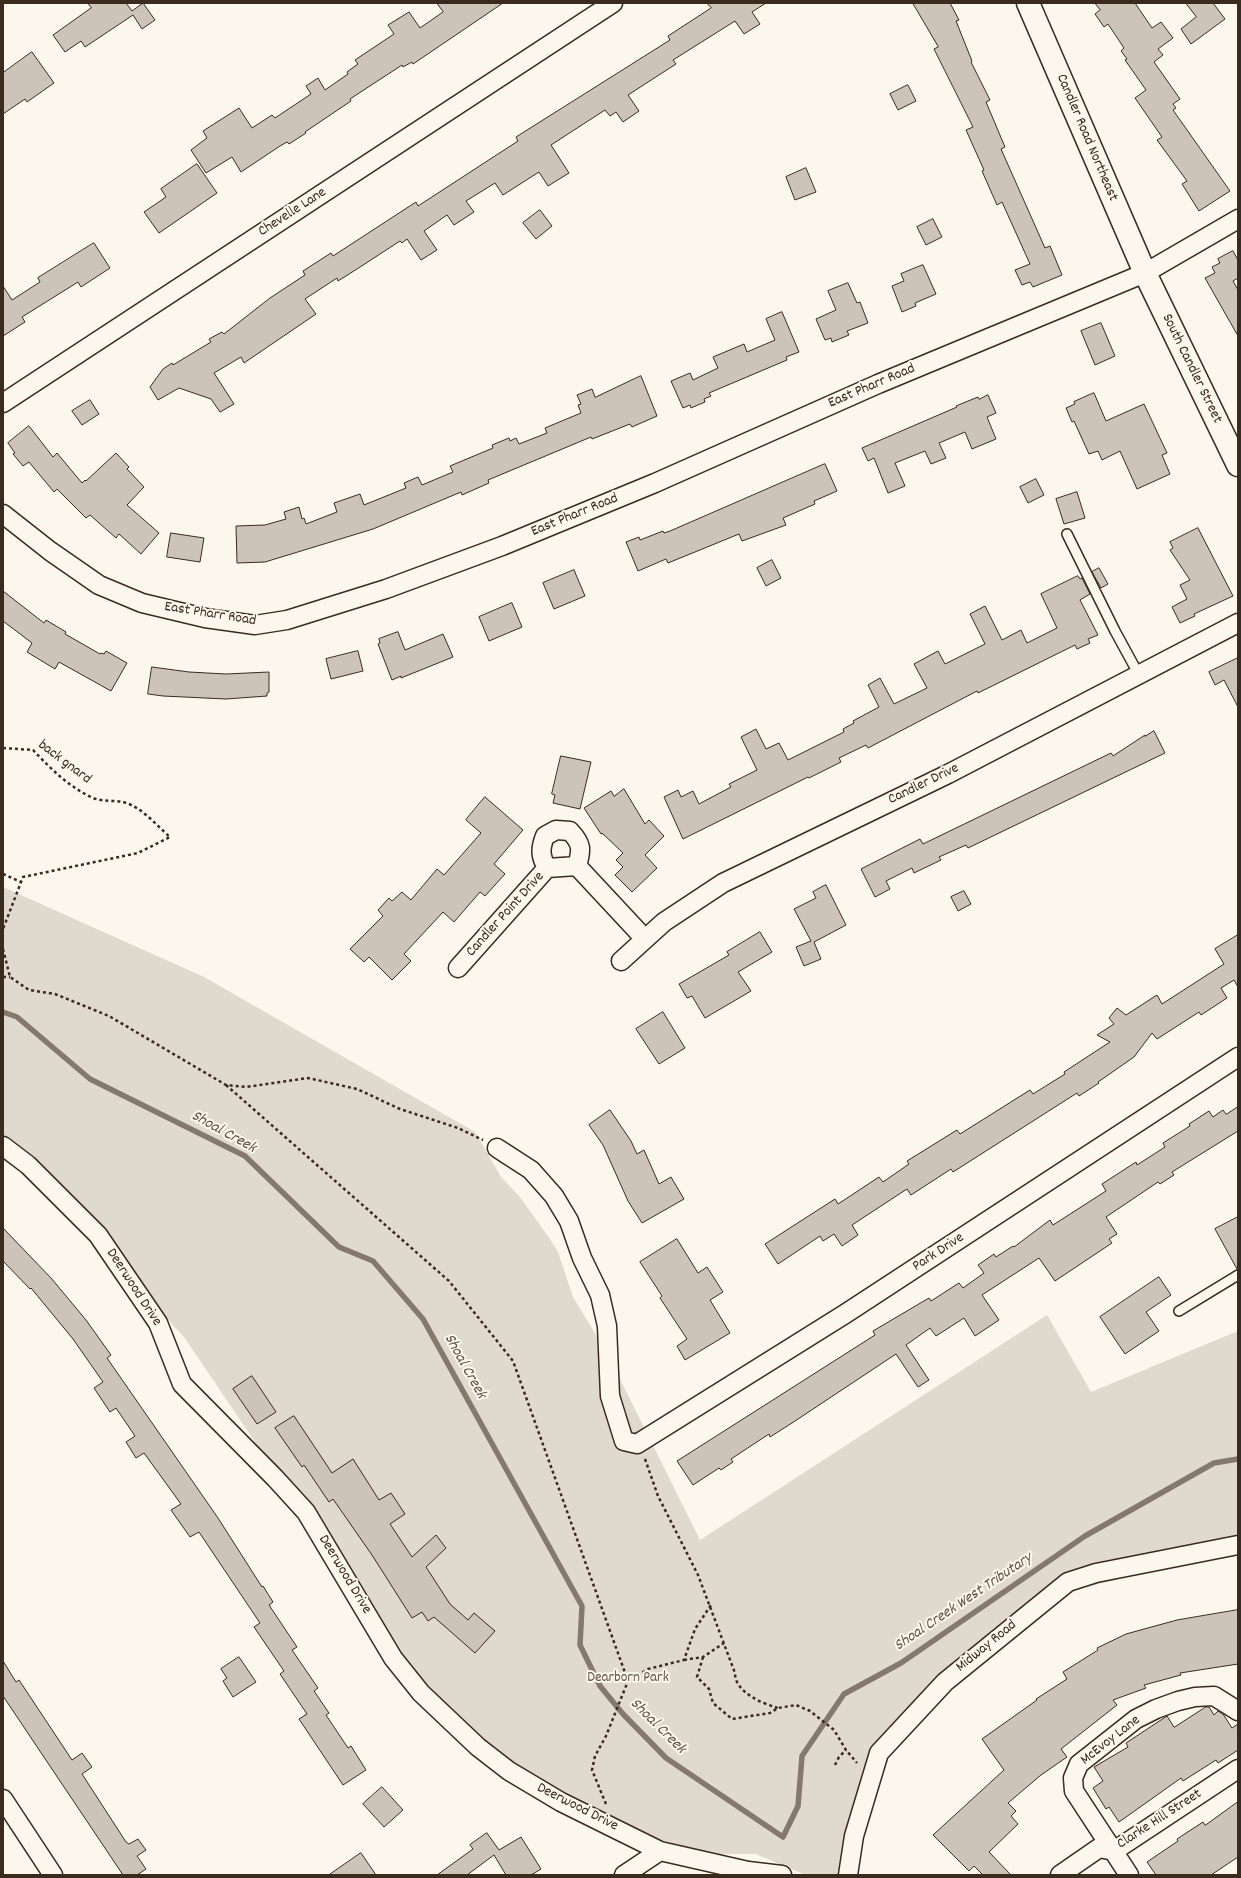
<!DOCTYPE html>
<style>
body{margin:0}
#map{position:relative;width:1241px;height:1878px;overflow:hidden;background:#fbf7ec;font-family:Dekko,sans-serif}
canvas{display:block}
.frame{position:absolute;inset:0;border:4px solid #3b2a1e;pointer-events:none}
</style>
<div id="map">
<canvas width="1241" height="1878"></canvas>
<div class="frame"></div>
</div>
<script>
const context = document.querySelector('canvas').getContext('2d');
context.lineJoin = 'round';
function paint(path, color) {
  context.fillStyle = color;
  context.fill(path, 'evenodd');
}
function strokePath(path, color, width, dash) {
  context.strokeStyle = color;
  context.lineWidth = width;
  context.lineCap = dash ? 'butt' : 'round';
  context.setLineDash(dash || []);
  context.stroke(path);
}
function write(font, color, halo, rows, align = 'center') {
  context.font = font + ' Dekko,sans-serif';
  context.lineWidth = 4;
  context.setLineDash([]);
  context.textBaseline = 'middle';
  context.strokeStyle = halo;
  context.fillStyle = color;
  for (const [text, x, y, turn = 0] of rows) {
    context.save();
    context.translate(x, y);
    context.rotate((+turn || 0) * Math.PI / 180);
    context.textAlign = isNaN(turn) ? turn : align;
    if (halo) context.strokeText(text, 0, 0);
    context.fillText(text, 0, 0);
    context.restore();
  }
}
paint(new Path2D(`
 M3,887L204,977L475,1132L501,1177L519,1196L548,1236L558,1252L573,1297L608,1355L700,1540L1047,1315L1091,1392L1238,1331V1551L1065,1592L954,1667L875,1761L844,1875H806L756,1854H708L553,1806L422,1702L320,1538L184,1337L3,1144Z`), '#dfd9ce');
strokePath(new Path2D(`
 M3,1012L17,1017L90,1079L245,1156L339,1247L373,1261L423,1319L582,1606L580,1645L600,1686L623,1714L666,1758L783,1837L798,1806L802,1756L844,1694L901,1663L1085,1536L1214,1463L1238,1459`), '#85796d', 5.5);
const building = new Path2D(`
 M88,3H126L132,11L143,3L155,20L142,29L133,15L85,47L81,41L65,52L53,35L91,8Z
 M437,3H503L413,64L412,62L403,67L402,65L350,99L351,101L305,132L306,133L289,144L287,142L280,146L241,172L232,157L206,173L191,150L207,138L203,131L239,108L252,128L272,115L275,118L311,94L306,86L318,78L325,90L348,74L347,72L358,64L355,60L394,34L388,25L409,12L420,28L443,12Z
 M707,3H766L752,12L760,24L744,34L735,21L673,60L676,64L628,95L639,111L623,122L616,112L610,116L605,110L551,145L569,173L548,186L539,172L503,195L495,183L466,201L474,212L454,225L447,215L424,231L437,250L421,260L407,239L402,243L400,241L357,269L338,281L337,278L305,299L316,314L244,363L241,357L214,373L234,404L220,412L211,399L179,388L158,400L150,387L163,369L172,363L173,365L211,342L209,339L222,332L224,334L270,298L305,275L303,271L331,253L333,256L416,202L418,206L518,141L516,137L670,40L668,36L711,8Z
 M913,3H950L959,20L956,21L972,61L971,62L990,100L986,102L1005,147L1001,149L1045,248L1050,246L1062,275L1033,287L1030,282L1022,285L1015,270L1030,264L1002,202L997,205L982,171L984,170L966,130L973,127L934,49L938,47Z
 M1095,3H1135L1152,28L1161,22L1173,38L1158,49L1163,55L1154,62L1180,99L1173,104L1176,108L1173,110L1230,191L1199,211L1182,184L1187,181L1157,140L1162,137L1135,98L1146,90L1125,60L1127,59L1121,51L1124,48L1108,24L1104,27L1095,14L1100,10Z
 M1186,3H1213L1225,19L1191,44L1181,29L1196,17Z
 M32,52L54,83L27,102L25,99L3,114V73Z
 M908,85L916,101L898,110L890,94Z
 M197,164L217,193L159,233L144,212L166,197L161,189Z
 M806,168L816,192L795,200L786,177Z
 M540,210L552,226L536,239L523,223Z
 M933,219L942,237L926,245L917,227Z
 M94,243L110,268L81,287L78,282L22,317L25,322L3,336V286L12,300L40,282L38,278Z
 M1233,251L1238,260V278L1233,281L1238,290V336L1205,278L1215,273L1212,267L1220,263L1218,259Z
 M923,265L936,294L915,303L916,306L902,312L892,286L904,281L901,274Z
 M848,283L857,303L860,302L868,323L847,331L849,335L832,342L831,338L825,340L816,319L836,310L828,291Z
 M782,312L799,352L786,357L787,360L709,393L711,396L704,399L705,402L691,408L690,405L683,408L671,381L690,373L693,380L718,368L713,357L744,344L747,352L775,340L766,319Z
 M1101,323L1115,356L1095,365L1081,331Z
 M641,376L657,416L632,427L630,424L592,439L591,437L488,480L489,483L462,495L461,492L373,529L265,562L237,563L236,526L265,525L286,519L284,512L299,507L302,519L304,518L306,524L337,512L334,503L360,494L364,505L406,488L404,483L418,477L422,485L453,472L450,466L493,448L492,445L509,438L510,441L516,438L519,444L547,433L545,428L581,413L578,405L581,404L577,395L592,389L595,397Z
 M1094,393L1106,421L1144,404L1167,453L1162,455L1170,474L1137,489L1120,451L1102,460L1098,451L1089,454L1074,421L1072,422L1066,408L1075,404L1074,402Z
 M988,395L996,413L987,417L996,439L972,449L965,432L939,443L946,458L931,464L925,451L895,463L905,486L888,493L874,458L868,461L862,448L957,407L956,406L978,397L979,399Z
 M90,400L99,414L82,425L72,411Z
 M29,426L53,457L57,453L82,483L85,480L86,481L116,453L129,467L127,469L144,487L127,505L159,533L141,554L119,534L116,538L90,515L86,518L57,489L54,492L29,462L23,466L13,454L15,453L8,443Z
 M825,464L837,491L814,501L815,504L783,518L786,525L742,541L739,534L668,563L666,559L638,571L626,542L639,537L640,540L663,531L664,533L670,531Z
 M1036,479L1044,495L1028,503L1020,487Z
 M1077,492L1085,518L1064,524L1056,499Z
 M1198,528L1233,596L1194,614L1195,616L1180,623L1172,607L1187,599L1180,585L1190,580L1170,550L1173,548L1170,542Z
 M171,533L204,538L200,562L167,557Z
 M772,560L781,578L766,586L757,568Z
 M1099,568L1108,584L1101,588L1092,572Z
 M574,570L585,596L554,609L543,583Z
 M1078,576L1080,579L1082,578L1090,594L1080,600L1098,635L1088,639L1090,643L1077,649L1075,645L978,693L977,691L868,748L866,745L839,758L841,762L809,778L808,777L683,839L664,797L678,790L681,797L693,791L699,804L731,787L729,784L757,770L741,737L756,729L766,749L779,743L788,760L844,732L843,729L854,723L853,721L879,707L868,685L880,678L894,704L927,688L914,664L938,651L945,664L985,644L970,614L985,606L1002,640L1021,630L1027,643L1057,628L1041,594Z
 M3,591L44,623L46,620L66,632L65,634L100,654L101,653L104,654L106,651L127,663L111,691L59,662L55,669L27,652L32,643L3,621Z
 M512,603L522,627L489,641L479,617Z
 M398,632L405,650L443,634L453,657L401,678V676L392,680L378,644L380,643L379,639Z
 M358,651L363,671L331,679L326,659Z
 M1238,658V707L1224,680L1215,685L1209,672Z
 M152,667L189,672L226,674L269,672V692L267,693V696L226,699L163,696L148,694Z
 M1154,731L1165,753L968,848L966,845L939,857L941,860L914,873L912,868L886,881L890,889L875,897L861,869L920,839L923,844L1111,753L1113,756L1145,735V736Z
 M561,756L591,762L580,809L553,803L555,795L552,794Z
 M624,789L645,824L649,820L664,836L645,855L657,868L632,892L615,875L623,867L616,860L623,853L602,833L601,834L584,808L611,791L614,796Z
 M485,797L523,830L494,864L505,874L485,896L480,892L454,922L443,912L404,954L411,961L392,980L369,957L364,962L350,949L383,916L378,910L389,898L392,901L402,892L411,900L437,869L444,875L481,833L466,820Z
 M826,885L846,925L814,942L821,959L804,966L796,947L811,941L794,909L816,898L813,892Z
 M964,891L971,904L958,911L951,897Z
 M760,932L772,952L738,972L751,991L705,1018L692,996L687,998L679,984L729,955L727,952Z
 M1238,935V987L1234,980L1221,988L1227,998L1201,1015L1199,1012L1157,1039L1152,1033L1134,1057L1098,1082L1099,1083L1079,1096L1077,1093L953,1172L951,1169L911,1195L907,1189L852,1225L858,1235L842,1246L834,1234L823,1241L820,1236L778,1264L765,1244L835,1199L838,1204L879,1177L883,1182L909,1164L907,1161L957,1130L960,1134L1030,1090L1033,1094L1065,1074L1064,1072L1110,1042L1097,1035L1114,1024L1109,1018L1117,1008L1126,1015L1157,995L1162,1004L1224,964L1215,949Z
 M663,1012L685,1048L659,1064L636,1029Z
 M1238,1107V1131L1172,1172L1174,1175L1160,1184L1158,1182L1106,1217L1117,1234L1109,1239L1112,1243L1055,1281L1039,1258L982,1295L999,1320L975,1336L964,1318L936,1336L930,1328L906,1345L929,1380L918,1387L896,1354L792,1423L770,1437L769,1434L731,1459L733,1462L721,1470L719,1468L693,1485L677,1461L875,1335L873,1331L929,1298L931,1301L959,1283L963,1288L984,1273L978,1265L994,1254L996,1257L1013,1246L1014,1247L1050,1220L1053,1225L1106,1191L1102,1184L1136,1162L1137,1165L1165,1147L1163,1143L1190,1126L1189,1124L1209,1111L1213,1117L1223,1110L1226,1114Z
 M610,1110L631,1141L637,1154L644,1150L659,1184L671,1177L684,1199L642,1223L628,1201L603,1145L589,1125Z
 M1238,1217V1269H1237L1215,1229Z
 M3,1228L51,1278L86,1320L111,1355L107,1358L218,1518L262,1587L263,1586L273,1602L269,1605L297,1647L292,1650L318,1688L314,1691L329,1713L326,1715L348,1748L351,1746L366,1770L343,1785L299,1719L307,1714L280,1674L284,1671L254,1627L260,1623L199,1532L190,1537L171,1510L181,1504L144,1453L136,1458L126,1442L135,1436L116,1408L110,1412L94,1388L103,1382L73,1339L31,1288L30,1289L3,1261Z
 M677,1239L698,1273L707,1267L723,1292L710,1300L730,1333L685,1360L677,1346L687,1339L660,1298L662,1296L640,1262Z
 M1159,1277L1171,1295L1146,1312L1159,1331L1125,1354L1100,1317Z
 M252,1376L276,1412L257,1424L233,1389Z
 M294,1416L332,1473L353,1459L379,1500L391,1493L405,1514L390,1524L412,1557L436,1535L446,1548L426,1567L450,1604L468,1620L474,1613L495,1631L475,1653L434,1617L428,1621L422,1612L412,1618L372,1555L333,1499L329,1502L304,1465L302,1467L275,1428Z
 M1238,1610V1664L1180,1673L1181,1675L1144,1685L1146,1688L1113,1700L1117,1705L1061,1749L1067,1757L1041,1775L1008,1803L1016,1811L1011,1816L1018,1824L989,1852L1011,1875H983L974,1866L969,1871L933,1835L1004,1770L982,1739L1037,1700L1036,1699L1067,1679L1063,1672L1098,1650L1097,1648L1126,1634L1177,1620Z
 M239,1657L256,1682L233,1697L223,1681L227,1678L221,1669Z
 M3,1661L16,1682L19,1680L72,1760L82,1753L92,1767L82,1774L126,1842L129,1844L138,1839L146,1850L137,1856L146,1869L137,1875H123L3,1696Z
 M1206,1707H1209L1214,1715L1218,1711L1223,1714L1232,1728L1238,1724V1750L1218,1763L1216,1760L1183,1781L1181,1778L1119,1822L1109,1807L1106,1809L1093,1788L1103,1781L1094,1767L1128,1747L1126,1743L1167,1716L1174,1727Z
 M382,1787L403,1810L384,1827L363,1804Z
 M1238,1802V1857L1211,1875H1156L1147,1862L1178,1841L1177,1839L1203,1822L1205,1825Z
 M487,1833L499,1850L521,1837L541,1869L531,1875H506L494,1855L467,1875H437L473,1849L470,1845Z
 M361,1853L376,1875H329Z`);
paint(building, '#ccc4b9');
strokePath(building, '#3b2a1e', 1);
const service = new Path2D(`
 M1067,534L1115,631L1139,675
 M1179,1311L1238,1275`);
const minor = new Path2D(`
 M3,403L613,3
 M3,514L50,551L99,585L142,603L205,618L255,625L287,620L386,589L502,546L655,483L878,384L1145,273L1238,219
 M547,868C540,856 540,849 545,836L556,830L570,831C582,844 582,849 577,866
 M621,961L664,922L723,883L948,774L1238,623
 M458,968L547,868L577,866L645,939
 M3,1146L28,1165L98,1235L158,1323L182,1384L275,1478L306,1512L393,1658L421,1693L478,1747L509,1771L561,1802L660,1851L748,1871L782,1875
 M497,1148L531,1170L554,1196L569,1221L582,1258L600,1295L607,1326L610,1396L624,1441L637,1444L845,1314L1238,1057
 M3,1799L53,1875
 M624,1875L660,1851
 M848,1875L854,1836L879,1753L945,1682L1068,1582L1096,1573L1238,1545
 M1060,1875L1099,1848L1114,1851L1238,1769
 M1129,1875L1074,1791L1073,1778L1079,1764L1136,1719L1156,1709L1178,1701L1195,1697L1214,1696L1238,1711`);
const secondary = new Path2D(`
 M1028,3L1145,273L1238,465`);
strokePath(service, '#3b2a1e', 12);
strokePath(minor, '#3b2a1e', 21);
strokePath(secondary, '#3b2a1e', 25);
strokePath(new Path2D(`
 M3,748L33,750C51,769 69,787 93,798C103,802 114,800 123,802C142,807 156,825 170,837L138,853L23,877L3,929
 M3,874L21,882
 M3,949L10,977L29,990L55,994L109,1016L226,1085L246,1087L308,1078L357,1089L400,1109L458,1128L483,1140
 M3,977H10
 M226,1085L449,1281L513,1361L628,1681
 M645,1459L658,1496L698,1575L735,1673C735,1692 761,1703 778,1708
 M703,1657L697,1677L709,1689L713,1703L732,1719L770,1713L778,1708L796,1705L810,1711L834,1730L846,1750L857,1763
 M684,1660L703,1657L724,1643
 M835,1765L839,1757L846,1750
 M606,1804L592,1770L595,1756L606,1736L628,1681L648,1669L684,1660L695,1629L711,1605`), '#3b2a1e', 2.5, [3, 3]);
strokePath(service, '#fbf7ec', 9);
strokePath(minor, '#fbf7ec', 18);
strokePath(secondary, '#fbf7ec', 22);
write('15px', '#3b2a1e', '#fbf7ec', [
 ["Candler Road Northeast",1086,138,67],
 ["Chevelle Lane",293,213,-33],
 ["South Candler Street",1191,369,64],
 ["East Pharr Road",872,387,-23],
 ["East Pharr Road",575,516,-22],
 ["East Pharr Road",210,615,9],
 ["back gnard",64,763,37],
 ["Candler Drive",924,785,-26],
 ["Candler Point Drive",506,915,-48],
 ["Park Drive",939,1253,-33],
 ["Deerwood Drive",133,1288,57],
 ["Deerwood Drive",344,1575,59],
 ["Midway Road",987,1647,-39],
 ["McEvoy Lane",1111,1741,-38],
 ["Deerwood Drive",577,1808,27],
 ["Clarke Hill Street",1160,1820,-33]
]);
write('15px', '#64564a', '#fbf7ec', [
 ["Dearborn Park",628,1679]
]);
write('italic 16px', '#605246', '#fbf7ec', [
 ["Shoal Creek",223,1133,29],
 ["Shoal Creek",464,1367,61],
 ["Shoal Creek West Tributary",964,1603,-34],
 ["Shoal Creek",657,1727,45]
]);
</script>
